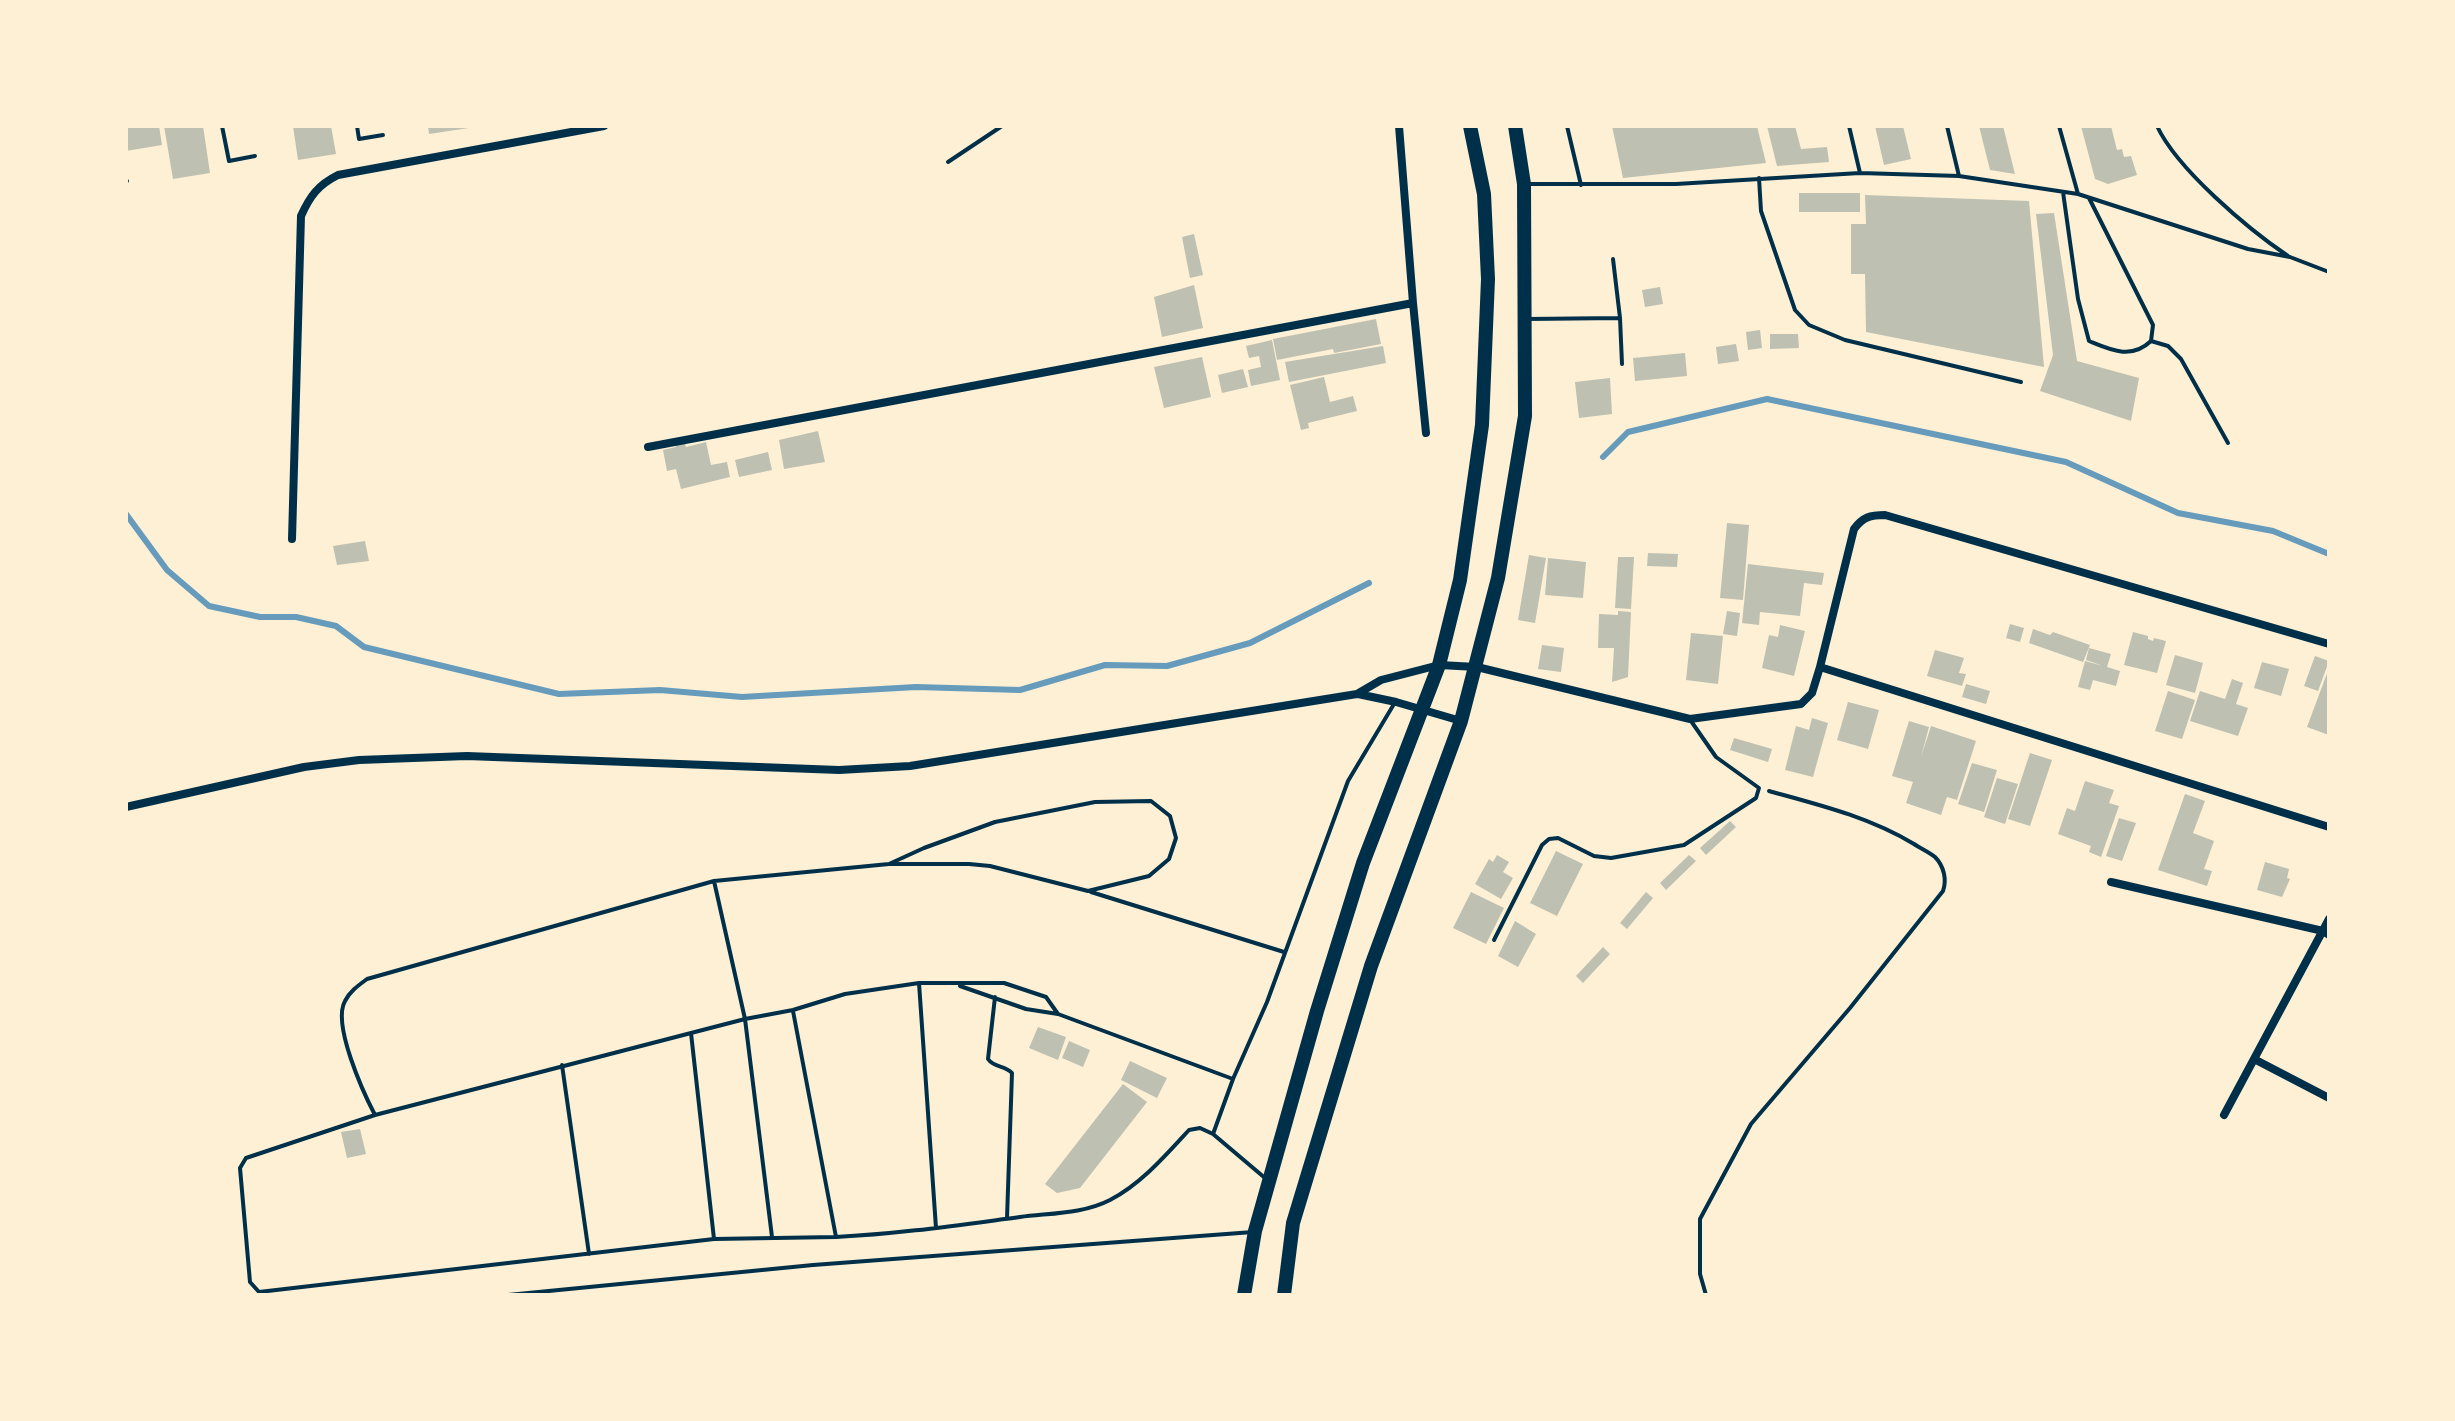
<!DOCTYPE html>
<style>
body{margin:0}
#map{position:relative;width:2455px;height:1421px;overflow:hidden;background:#fdf0d5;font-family:"Alegreya Sans",sans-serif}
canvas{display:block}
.frame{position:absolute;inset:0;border:128px solid #fdf0d5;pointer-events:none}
</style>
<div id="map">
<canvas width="2455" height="1421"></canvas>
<div class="frame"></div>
</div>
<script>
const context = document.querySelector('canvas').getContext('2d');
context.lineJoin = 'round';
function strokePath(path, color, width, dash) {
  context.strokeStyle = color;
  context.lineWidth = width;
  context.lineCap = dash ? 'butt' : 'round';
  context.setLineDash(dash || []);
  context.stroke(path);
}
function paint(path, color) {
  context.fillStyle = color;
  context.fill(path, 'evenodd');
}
strokePath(new Path2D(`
 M1603,457L1628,432L1767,399L2066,462L2178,513L2273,531L2329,554
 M126,514L167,570L209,606L260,617H296L336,626L364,647L559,694L660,690L742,697L916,687L1020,690L1105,665L1167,666L1250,643L1369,583`), '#669bbc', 6);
paint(new Path2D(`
 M126,126H159L162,145L126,151Z
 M164,126H203L210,173L173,179Z
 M293,126H331L336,154L298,160Z
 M428,126H468L469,128L429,134Z
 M1612,126H1757L1766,163L1623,178Z
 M1767,126H1795L1801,149L1827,147L1829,162L1777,166Z
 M1875,126H1903L1911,159L1884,165Z
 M1979,126H2003L2015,174L1990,170Z
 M2081,126H2111L2117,150L2122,149L2124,157L2131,156L2137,175L2108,184L2095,179Z
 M1799,193H1860V212H1799Z
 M1865,195L2029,201L2044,367L1866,332L1865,274H1851V224H1866Z
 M2054,213L2077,361L2139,378L2131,421L2040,391L2053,355L2036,214Z
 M1194,234L1203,275L1190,278L1182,237Z
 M1194,285L1203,328L1162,337L1154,297Z
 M1660,287L1663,304L1645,307L1642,290Z
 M1376,319L1381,344L1334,353L1333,349L1277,360L1273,339Z
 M1760,330L1762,348L1748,350L1746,332Z
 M1770,334H1798L1799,348L1770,349Z
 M1272,340L1280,380L1251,386L1248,370L1261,367L1259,356L1249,358L1246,346Z
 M1736,344L1739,361L1718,364L1716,347Z
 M1383,346L1386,363L1289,382L1285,362Z
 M1685,353L1687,376L1635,381L1633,358Z
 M1202,357L1211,397L1164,408L1154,367Z
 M1243,369L1248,387L1222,393L1218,375Z
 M1324,377L1330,402L1353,396L1357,411L1308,423L1309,428L1301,430L1290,385Z
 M1610,378L1612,414L1579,418L1575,382Z
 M818,431L825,462L784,469L779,440Z
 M684,441L686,447L706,442L711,465L727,462L730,477L681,489L676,469L667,471L663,450L676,447L675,443Z
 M768,452L772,470L739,477L735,460Z
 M1727,523L1749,525L1743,600L1720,598Z
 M365,541L369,561L337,565L333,546Z
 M1648,553L1678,554L1677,567L1647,566Z
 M1529,555L1546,558L1535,623L1518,620Z
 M1618,557H1634L1631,609L1615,608Z
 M1548,558L1586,562L1583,598L1545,595Z
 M1748,564L1824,573L1822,585L1804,583L1800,616L1760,612L1759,625L1742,623Z
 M1618,611L1631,612L1628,677L1612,682L1614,648H1598L1599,614L1618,615Z
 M1727,611L1740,613L1737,636L1723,634Z
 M2010,624L2024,628L2020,642L2006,638Z
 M1780,625L1805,631L1794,676L1762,668L1769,635L1778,637Z
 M2033,629L2050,635L2053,632L2090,645L2083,662L2029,643Z
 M2133,632L2148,636V639L2153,641L2154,638L2166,641L2157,673L2124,665Z
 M1691,633L1723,636L1718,684L1686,680Z
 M1542,645L1564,648L1561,672L1538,669Z
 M2089,648L2111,654L2107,667L2120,671L2116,686L2093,680L2090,690L2078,687L2085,661L2103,666L2086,660Z
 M1935,650L1964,658L1959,673L1966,674L1962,686L1927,676Z
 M2175,655L2203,663L2195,693L2166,685Z
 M2315,656L2329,661L2318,691L2304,686Z
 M2262,662L2289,669L2281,696L2254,688Z
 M2329,668V735L2307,727Z
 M2232,679L2243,683L2236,704L2248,708L2238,736L2190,721L2200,691L2225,699Z
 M1966,684L1990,691L1986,704L1962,697Z
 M2168,691L2195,700L2182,739L2155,731Z
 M1848,702L1879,710L1868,749L1837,740Z
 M1812,718L1828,723L1813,777L1785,770L1796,726L1809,730Z
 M1909,721L1929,727L1921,757L1931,726L1976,741L1957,800L1947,797L1941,815L1906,803L1913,782L1892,776Z
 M1734,738L1772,749L1768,762L1730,750Z
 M2030,753L2052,760L2030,826L2008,819Z
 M1972,763L1997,770L1984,812L1958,804Z
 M1997,778L2018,784L2005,824L1984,817Z
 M2085,781L2114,790L2109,803L2119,806L2101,857L2089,852L2091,846L2058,834L2067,808L2075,811Z
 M2185,794L2205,801L2193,833L2214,841L2204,869L2212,871L2207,886L2158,870Z
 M2119,818L2136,823L2122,861L2106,856Z
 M1730,821L1736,827L1706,855L1700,848Z
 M1556,851L1583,864L1557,916L1530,903Z
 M1497,855L1509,862L1503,872L1513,878L1501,899L1475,884L1489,859L1493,862Z
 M1689,855L1696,861L1666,890L1660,883Z
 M2265,862L2289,869L2287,878L2290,879L2282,897L2257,890Z
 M1471,892L1504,908L1486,944L1453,928Z
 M1646,892L1653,898L1627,929L1620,923Z
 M1515,921L1536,934L1518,967L1498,956Z
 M1603,947L1610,954L1583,983L1576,976Z
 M1038,1027L1066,1037L1058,1060L1029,1048Z
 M1069,1041L1090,1050L1083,1067L1062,1058Z
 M1130,1061L1167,1078L1157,1098L1121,1080Z
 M1123,1084L1147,1102L1080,1188L1057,1193L1045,1184Z
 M360,1129L366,1154L347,1158L341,1132Z`), '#bec0b2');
strokePath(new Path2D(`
 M1706,1295L1700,1274V1219L1751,1124L1850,1008L1943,891C1947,880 1944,866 1935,857C1929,852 1920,848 1914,844C1869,817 1820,805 1769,791`), '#003049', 4);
strokePath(new Path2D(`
 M222,126L229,161L255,156
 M357,126L359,139L383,135
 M1567,126L1581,185
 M1849,126L1860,173
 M1947,126L1959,176
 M2059,126L2078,194
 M2157,126C2177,169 2248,229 2288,256
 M948,162L1002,126
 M1759,178L1761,211L1795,310L1809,325L1845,340L2021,382
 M126,181H127
 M1527,184H1676L1860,173L1959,176L2078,194L2248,249L2290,257L2329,272
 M2063,192L2078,299L2089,341C2111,350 2131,360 2151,341L2153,325L2089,198
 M1620,318L1622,364
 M1527,319L1620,318L1613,259
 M2151,341L2168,346L2181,359L2228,443
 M714,881L889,864H969L990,866L1088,891L1149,876L1169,859L1176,838L1170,816L1151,801L1095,802L995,822L924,848L889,864
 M1091,892L1284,952
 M1494,940L1542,845L1549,839L1558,838L1594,856L1611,858L1684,845L1756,798L1759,788L1716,757L1691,721
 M919,983L936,1228
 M960,986L1026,1009L1058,1014L1233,1079L1267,1002L1348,781L1394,704
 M995,997L988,1059C994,1068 1005,1065 1012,1073L1007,1218
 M793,1011L836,1237C898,1234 959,1225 1020,1217C1050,1213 1083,1214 1110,1200C1141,1184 1166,1155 1189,1130L1200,1128L1213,1134L1265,1178
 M691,1033L714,1239
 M562,1065L589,1254
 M375,1115L246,1158L240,1168L250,1282L259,1292L714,1239L836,1237
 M1213,1134L1233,1079
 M772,1237L745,1019L714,881L367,979C359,985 350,991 345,1001C332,1024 363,1092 375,1115L745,1019L793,1010L845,994L919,983H1004L1046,997L1058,1014
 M508,1295L813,1265L1253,1232`), '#003049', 4);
strokePath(new Path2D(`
 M1399,126L1413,303L1426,433
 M648,447L1413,303
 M292,539L301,216C310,196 318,185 338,175L604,126
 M1820,667L1854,529C1863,517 1870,515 1885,515L2329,644
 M1358,694L1396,702L1461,721
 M126,807L304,767L359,760L467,756L839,770L910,766L1357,694L1381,680L1439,665L1477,667L1690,719L1801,704L1812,693L1820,667L2329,827
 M2111,882L2323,931L2329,935
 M2254,1059L2329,1098
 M2224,1115L2329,919`), '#003049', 8);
strokePath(new Path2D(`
 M1244,1295L1255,1231L1317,1011L1363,863L1439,665L1460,580L1482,425L1488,279L1484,194L1470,126
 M1284,1295L1293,1223L1371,966L1461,721L1498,578L1525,416L1524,184L1515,126`), '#003049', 14);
</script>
